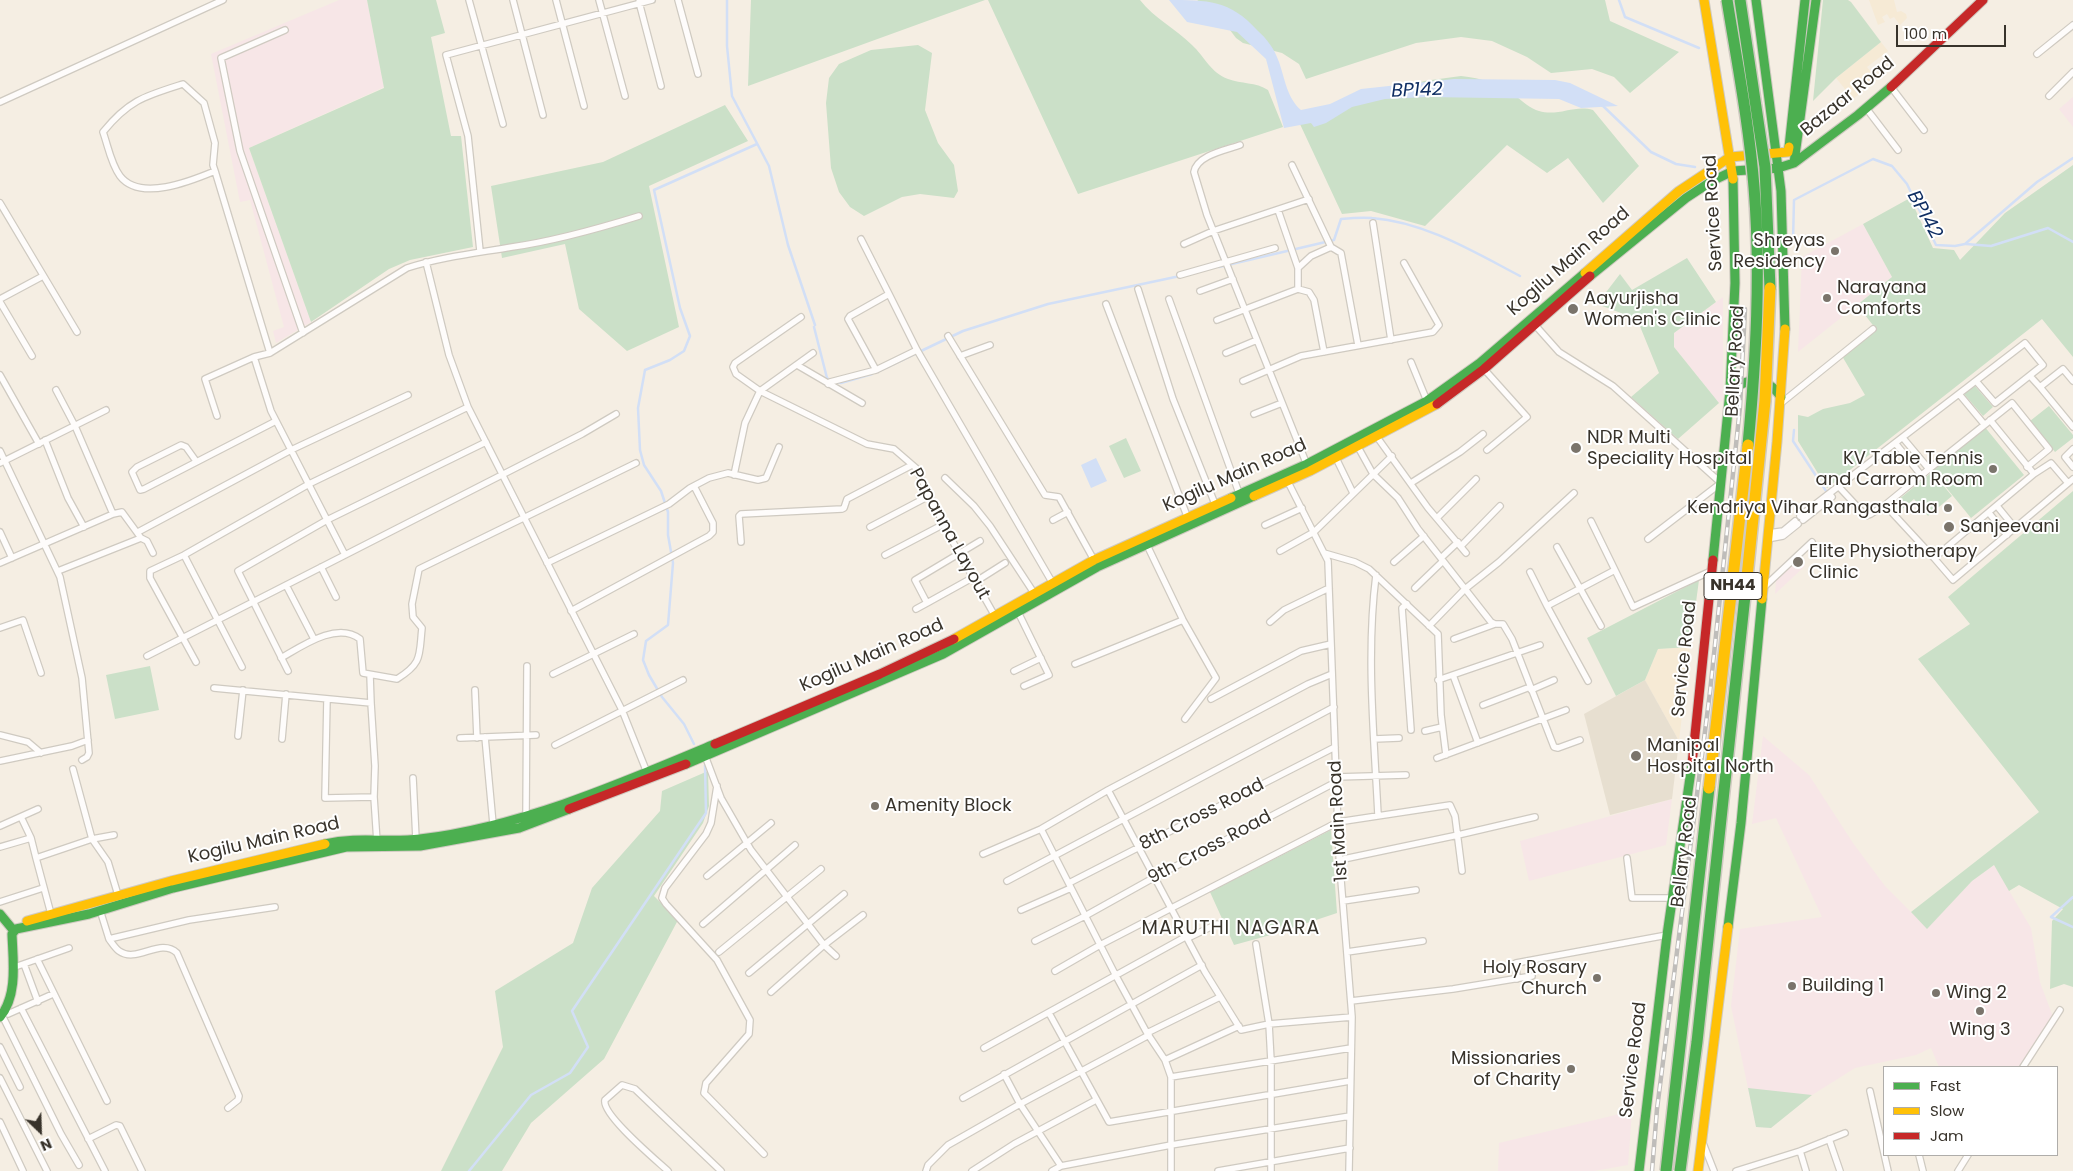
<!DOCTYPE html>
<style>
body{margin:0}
#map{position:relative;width:2073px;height:1171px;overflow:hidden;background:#f5eee3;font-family:Poppins,sans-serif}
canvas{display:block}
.legend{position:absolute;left:1883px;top:1066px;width:175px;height:90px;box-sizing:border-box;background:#fff;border:1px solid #afadaa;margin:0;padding:6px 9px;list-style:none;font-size:15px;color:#38332b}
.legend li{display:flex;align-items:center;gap:10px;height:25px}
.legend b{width:25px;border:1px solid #afadaa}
.north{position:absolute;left:15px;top:1106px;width:50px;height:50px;-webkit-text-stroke:4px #fff;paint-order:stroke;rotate:156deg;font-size:14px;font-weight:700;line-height:20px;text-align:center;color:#38332b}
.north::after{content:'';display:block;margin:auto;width:18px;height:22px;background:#38332b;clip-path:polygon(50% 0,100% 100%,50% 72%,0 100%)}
.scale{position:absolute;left:1896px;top:25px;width:110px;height:22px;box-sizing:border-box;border:2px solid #38332b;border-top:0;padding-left:6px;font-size:15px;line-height:18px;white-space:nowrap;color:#38332b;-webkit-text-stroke:4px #fff;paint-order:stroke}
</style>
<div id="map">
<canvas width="2073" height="1171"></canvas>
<ul class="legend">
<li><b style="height:6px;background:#4caf50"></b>Fast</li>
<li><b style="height:6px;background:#ffc107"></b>Slow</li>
<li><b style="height:6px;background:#c62828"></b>Jam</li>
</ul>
<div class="north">N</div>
<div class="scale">100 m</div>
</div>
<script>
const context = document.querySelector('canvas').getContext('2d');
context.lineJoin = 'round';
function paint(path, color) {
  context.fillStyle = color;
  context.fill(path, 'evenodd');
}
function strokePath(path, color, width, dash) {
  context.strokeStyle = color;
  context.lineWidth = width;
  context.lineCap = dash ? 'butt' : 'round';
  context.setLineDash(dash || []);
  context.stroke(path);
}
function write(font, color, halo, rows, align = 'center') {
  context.font = font + ' Poppins,sans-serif';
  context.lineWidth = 4;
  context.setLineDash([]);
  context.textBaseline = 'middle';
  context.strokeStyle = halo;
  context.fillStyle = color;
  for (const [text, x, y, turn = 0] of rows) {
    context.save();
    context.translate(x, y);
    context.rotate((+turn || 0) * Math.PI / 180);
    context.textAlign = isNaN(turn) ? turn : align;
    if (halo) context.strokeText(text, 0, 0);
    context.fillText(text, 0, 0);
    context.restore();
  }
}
paint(new Path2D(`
 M339,0H367L384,87L249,148L311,322L276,343L273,331L284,327L250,200L240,202L211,54Z
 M2073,97V127L2059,109Z
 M1863,224L1892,277L1798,352L1802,257Z
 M1723,297V400L1719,403L1674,347V333Z
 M1794,554L1805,566L1775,594L1777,569Z
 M1763,736L1809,775L1853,843L1885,886L1927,928L1972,881L1994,865L2031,928L2040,982L2056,1025L2043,1036L2020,1067H1939L1931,1048L1916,1055L1855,1068L1801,1102L1771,1128L1756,1127L1731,1006L1740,929L1822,917L1776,818L1752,824Z
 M1672,799L1666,845L1529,881L1520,841Z
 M1632,1111L1628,1165L1594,1171H1498L1499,1143Z`), '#f7e6e7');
paint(new Path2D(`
 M1869,0H1894L1897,12L1901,11L1906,14L1907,18L1900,25L1894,17L1890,19L1887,14L1882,17L1885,22L1878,25Z
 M1881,42L1888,51L1867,67L1877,80L1853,99L1836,78Z
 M1690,647L1679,741L1645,680L1658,649Z`), '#f6ead5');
paint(new Path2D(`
 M1645,680L1679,741L1672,799L1610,815L1584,714Z`), '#e7dfd0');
paint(new Path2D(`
 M367,0H436L445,33L431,37L451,136H461L473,247L410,260L389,269L311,322L249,148L384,88Z
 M751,0H985L748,86Z
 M988,0H1140C1154,18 1176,29 1192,45C1204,56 1211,73 1228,79C1241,84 1256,82 1268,90L1283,127L1078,194Z
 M1197,0H1605L1610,21L1679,52L1630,93L1614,77L1592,69L1551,73L1527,57L1492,41L1461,37L1416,43L1306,79L1299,64L1282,53L1243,43L1236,38L1221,18Z
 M1823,0H1848L1851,2L1881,42L1836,78L1813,101Z
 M918,45L932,53L925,110L938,143L954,165L958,191L954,198L920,194L902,197L864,216L850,207L839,192L831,168L826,103L829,78L839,64L871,50Z
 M1461,76C1482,78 1498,84 1516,96C1522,101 1531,109 1539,111C1558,117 1575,104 1593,110L1639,166L1603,203L1568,158L1547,173L1507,145L1425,226L1371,211L1342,214L1299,122L1424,81Z
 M725,105L748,141L649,186L679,327L627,351L579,309L565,244L502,258L491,186L603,162Z
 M2073,165V357L2042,319L1827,488L1798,441V415L1808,417L1823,409L1850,403L1865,395L1842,356L1876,329L1857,305L1892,277L1863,224L1910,198L1933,248L1954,250L1960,260L2005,213Z
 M1687,258L1716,302L1674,333V347L1719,403L1678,439L1631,397L1659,373L1637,319L1597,304L1620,274L1632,290Z
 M1975,386L1993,407L1983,416L1964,394Z
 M2049,406L2073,435V438L2055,452L2030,421Z
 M1984,426L2024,475L1971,518L1931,469Z
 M1126,438L1141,471L1124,478L1109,446Z
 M1932,472L1952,496L1928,516L1914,499L1899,512L1892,505Z
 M2073,491V987L2064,984L2050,989L2052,921L2063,909L2019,885L2009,891L1994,865L1972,881L1927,929L1911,912L2039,812L1918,659L1970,624L1948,597Z
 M1699,580L1690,647L1658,649L1645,680L1616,696L1587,638Z
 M150,666L159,710L115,719L106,675Z
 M708,771L709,806L703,823L654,896L678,920L604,1059L531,1123L502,1171H441L503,1047L495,991L573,943L592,888L660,811L662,791Z
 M1331,830L1337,913L1274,934L1234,945L1210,892Z
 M1748,1088L1812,1095L1771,1128L1756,1127Z`), '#cbe0c8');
paint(new Path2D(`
 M1169,0C1207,0 1230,0 1257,30C1267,39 1274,48 1279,62C1285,79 1287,98 1301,110L1330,104L1361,89L1454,79L1555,80L1570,83L1618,106L1581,108L1559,99L1427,97L1385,99L1352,107L1326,123L1314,127L1311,123L1284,128L1266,59L1237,32L1187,22Z
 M1096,458L1107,481L1091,488L1081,465Z`), '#d2dff6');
strokePath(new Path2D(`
 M727,0V46L732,96L769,166L788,245L815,325
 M1619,0L1625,17L1699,48
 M1602,105L1651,152L1676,164L1695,167
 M1799,244L1793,241L1794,200L1873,159L1892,166L1907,184L1936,245L1955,246L1965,244L2037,182L2073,158
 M1966,244L1991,246L2048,228L2073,242
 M1219,267L1334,240L1341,219C1351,218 1362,217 1372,218C1425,222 1474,252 1520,276
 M814,327L827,378L831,380
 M877,372L963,331L1048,304L1180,276
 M836,382L841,383L872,374
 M1794,430L1793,441L1826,491
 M694,744L684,724L662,697L649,675L643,660L646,641L668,625L673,563L668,535V512L661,491L644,465L640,450L638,408L645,370L670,360L684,351L690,336L680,308L654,190L757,144
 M2073,897L2051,917L2073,927
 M469,1171L531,1095L570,1073L588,1047L572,1011L706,813L705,765`), '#d2dff6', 2.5);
const street = new Path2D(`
 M469,0L503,124
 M513,0L543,115
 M556,0L584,106
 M599,0L625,96
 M678,0L698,74
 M639,2L661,86
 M285,30L221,58L240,151L303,333
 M2037,54L2073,25
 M1891,87L1924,130
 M2049,96L2073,72
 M0,102L223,0
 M1866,108L1898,150
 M1240,145C1226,150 1197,155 1194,172L1207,215L1307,465
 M1292,165L1331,247L1341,253L1358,345
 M215,171L213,165L215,143L204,103L183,84C145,96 129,100 103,132C108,146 111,164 120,176C140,202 191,181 215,171L270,353
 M0,203L77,332
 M1278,210L1298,268V289L1309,292L1314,300L1324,352
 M1373,223L1391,340
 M861,239L889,294
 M1184,244L1213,231L1309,199
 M480,251L468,136L446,55L652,0
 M426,262L449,355L468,407
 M1298,268L1311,256L1331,247
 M1180,275L1275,248
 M1138,289L1173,399L1215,504
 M1200,291L1233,279
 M0,299L43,276
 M1169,299L1239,493
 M0,302L32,356
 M1106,304L1187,516
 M801,317L735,363L733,367L736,374L760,391L867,444L894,449L916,468L949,535L996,618
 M1217,320L1298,289
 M1535,325L1559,352L1613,386L1721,483L1648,539
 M948,336L1045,495L1059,497L1094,560
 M1226,353L1257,340
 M960,356L990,345
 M1411,362L1427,401
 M797,365L862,403
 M1484,369L1527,417L1487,450
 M876,370L917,350
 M0,375L39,444
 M2030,376L2040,387L2063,369L2073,381
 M1243,381L1301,356L1433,332L1439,325L1404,263
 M828,384L830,382L876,370L848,319L850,316L889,294L917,350L1052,582
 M2040,387L2073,427
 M56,390L75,426L113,514
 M1959,394L1984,424
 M1780,404L1873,329
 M616,414L582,434L345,555L271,411L254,357L270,353L407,268C441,257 477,253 512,247C555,241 597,229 639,216
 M1254,414L1282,403
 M217,416L205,379L254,357
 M1990,420L2034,474L1934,558L1953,580L2073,479
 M1377,437L1428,508L1466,553
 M1903,438L1929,469L2012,403L2049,449L2027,467
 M45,440L68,498L84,527
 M1896,444L1921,475
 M1358,447L1373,474L1398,498L1418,529L1491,622L1495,624H1503L1512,639L1554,747L1558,748L1580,740
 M2073,449L2065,457L2073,467
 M0,451L60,577L82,678L89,753L87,757L82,760
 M1336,458L1353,493
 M196,461L186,447L181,445L137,467L132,472L140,490L144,489L276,421
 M0,463L106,410
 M2034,474L2051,463L2068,483
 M734,475L745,423L760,391L813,353
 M945,478L974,506L990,526L1034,593
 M1287,480L1328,561L1339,855L1352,1017L1349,1171
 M1411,483L1460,452L1483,434
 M1839,487L1866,516L1871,514L1885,505L1934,558
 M1885,505L1929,469
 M1997,506L2015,528
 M1989,513L2007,535
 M1800,516L2025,343L2043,365L1995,403L1976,381
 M1437,518L1476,479
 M1053,520L1068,512
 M1803,520L1832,497
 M1591,521L1633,607L1711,571
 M1265,525L1302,508
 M870,527L929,496
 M0,532L12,558
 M138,532L291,450L408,395
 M1768,533L1783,531L1795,521
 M1767,539L1783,536L1798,524
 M741,542L739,516L741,514L842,509L844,508L847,499L912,465
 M1146,543L1183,620L1216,678L1185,719
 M1461,546L1500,506
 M1557,547L1601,626
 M1280,551L1314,532L1392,456
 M1324,553L1355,562L1369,569L1438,634L1441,715L1446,755
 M184,555L242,667
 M885,555L944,524
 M1441,558L1458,542
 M1394,562L1424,536
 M0,563L113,514L122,512L141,538L147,541L153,553
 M547,563L669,504L690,488L709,478L728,473L758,480L766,478L779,447
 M321,567L336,597
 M58,571L141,538
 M1530,572L1547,606
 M1376,575C1366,654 1374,735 1378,815
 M972,578L927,603L915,580L980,541
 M975,582L1005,563
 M286,585L314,639
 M1764,587L1812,542
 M1415,588L1443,561
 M1407,604L1402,608L1411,730
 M916,609L927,603
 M571,611L709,536L713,532V523L694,486
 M1018,612L1049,675L1024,686
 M1270,622L1284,610L1329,588
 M1429,626L1465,589L1499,562L1574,493
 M0,628L23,620L41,673
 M1454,639L1495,624
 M147,656L345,555
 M281,658C302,646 337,621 360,639L363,673L397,679C423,663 419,655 422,628L413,617L412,604L419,569L636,463
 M196,662L150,578V571L184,555L309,484L468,407L622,710L648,775
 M1075,664L1183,620
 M288,671L238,571L327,520L486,442
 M1014,671L1041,658
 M553,674L634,634
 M370,675L371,703
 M1453,675L1478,743
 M1438,680L1540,645
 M1588,681L1547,606L1615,570
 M214,688L371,703L375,766L374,797
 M475,690L477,738
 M1531,690L1554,680
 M327,699L325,798L374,797L377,842
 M1211,699L1301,651L1331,644
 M1483,705L1530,687
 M1425,731L1442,727
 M0,735L28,742L41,753
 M238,736L243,690
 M485,737L493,824
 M460,738L536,735
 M282,739L286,694
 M1374,739L1399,738
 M555,745L683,680
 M704,753L721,798L751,850L824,945L836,956
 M1437,758L1566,710
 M0,761L72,746L88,740
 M1336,777L1406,775
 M413,778L416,839
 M717,786L711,823L706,834L665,888L662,898L666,904L717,960L750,1020L749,1034L706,1083L704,1093L764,1154
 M1108,790L1205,972L1241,1030L1269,1024L1352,1017
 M21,817L31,838L36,858
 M526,817L527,666
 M0,826L38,809
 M1041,829L1116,976L1147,1033L1165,1060L1171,1077V1171
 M92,839L108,862L118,895
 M92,839L114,835
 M0,847L31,838
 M983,854L1041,829L1108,790L1308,684L1332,674
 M1627,858L1632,898H1673
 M1339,860L1458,835L1535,817
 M707,876L771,823
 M1007,881L1334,707
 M1069,883L1335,747
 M1343,901L1416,890
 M0,902L43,888
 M100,910L109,939L189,920L275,907
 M1021,910L1071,888
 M51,914L36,858L92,839L73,769
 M703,924L795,845
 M1188,938L1217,924
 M109,939C112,943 115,948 119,951C137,964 160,937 177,953L239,1096L238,1100L228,1108
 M1035,941L1085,916L1155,877L1336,782
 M1256,944L1269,1024L1271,1061V1171
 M719,952L821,869
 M1347,952L1423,941
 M37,959L107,1101
 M24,964L38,1002
 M12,968L69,948
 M1055,971L1100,945L1338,822L1450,805L1455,816L1462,871
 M749,973L844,894
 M1517,979L1516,963L1667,935
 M771,992L824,945L863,915
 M1351,1001L1453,989L1532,976
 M21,1008L105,1171
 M2,1011L8,1014L53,994
 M1,1013L61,1134L79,1165
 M1049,1013L1109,1122L1350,1081
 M1147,1033L1220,997
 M0,1047L20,1087
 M984,1048L1187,936
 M1165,1060L1239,1026
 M2023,1067L2060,1010
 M1004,1074L1020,1104L1061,1166L1171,1145L1350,1116
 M1171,1077L1351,1048
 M0,1078L47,1171
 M1870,1091L1888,1171
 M963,1098L1202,965
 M0,1122L23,1171
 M88,1139L116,1125L120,1126L142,1171
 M1829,1139L1840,1171
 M1703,1143L1714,1171
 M1800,1151L1806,1171
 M1919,1155L1923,1171
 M668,1171C656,1160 601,1114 605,1100L622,1085L635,1089L721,1171
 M926,1171L928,1165L948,1145L1020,1104L1149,1035
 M972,1171L1014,1144L1096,1100
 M1052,1171L1061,1166
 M1218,1171L1350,1148
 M1736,1171L1800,1151L1845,1133
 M1958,1171L1968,1155`);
const fast = new Path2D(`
 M1756,0L1781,191L1785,329
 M1789,147L1805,0
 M1794,163L1816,0
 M1590,276L1686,198L1712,181L1733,171L1778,168L1794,163L1858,115L1891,87
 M1730,391C1750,376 1766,376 1781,397
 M1231,498L1307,464L1427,401L1480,363L1585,273
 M1713,560L1730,391L1735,283L1733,179
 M686,764L943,654L1097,567L1254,496
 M325,844C359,836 387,843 420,839C521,827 622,783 715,744
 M0,914L14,931
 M1728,927L1741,823L1762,599
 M0,1017C18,995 13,961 12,934L16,929L89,914L173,888L346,847L420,846L519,828L569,809
 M1639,1171L1667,935L1692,764`);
const slow = new Path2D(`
 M1704,0L1733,179
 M1585,273L1679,191L1730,157L1788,152L1789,147
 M1254,496L1310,471L1437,404
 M1762,599L1777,442L1785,329
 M954,639L1094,560L1231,498
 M27,921L171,881L325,844
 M1698,1171L1728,927`);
const jam = new Path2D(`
 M1891,87L1983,0
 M1437,404L1484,369L1590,276
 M715,744L880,674L954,639
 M1692,764L1713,560
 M569,809L686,764`);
strokePath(street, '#cfcac1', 8);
strokePath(fast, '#cfcac1', 11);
strokePath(slow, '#cfcac1', 11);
strokePath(jam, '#cfcac1', 11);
strokePath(street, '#fefcfb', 5.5);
strokePath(fast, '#4caf50', 9);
strokePath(slow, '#ffc107', 9);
strokePath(jam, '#c62828', 9);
const rail = new Path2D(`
 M1652,1171L1657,1109L1710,692L1740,407L1745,309`);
strokePath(rail, '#bfbdba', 4.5);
strokePath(rail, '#fff', 2.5, [8]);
const fastBridge = new Path2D(`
 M1727,0C1737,62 1749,124 1754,187C1761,273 1756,359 1748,445
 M1740,0L1765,167L1770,288
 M1666,1171L1709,788
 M1680,1171L1697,1042L1747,577`);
const slowBridge = new Path2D(`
 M1747,577L1765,401L1770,288
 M1709,788L1748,445`);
strokePath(fastBridge, '#cfcac1', 14, []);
strokePath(slowBridge, '#cfcac1', 14, []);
strokePath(fastBridge, '#4caf50', 11);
strokePath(slowBridge, '#ffc107', 11);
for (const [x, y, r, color] of [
 [1835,251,5,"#7a746b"],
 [1827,298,5,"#7a746b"],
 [1573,309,6,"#7a746b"],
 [1576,448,6,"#7a746b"],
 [1993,469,5,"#7a746b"],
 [1948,508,5,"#7a746b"],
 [1949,527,6,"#7a746b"],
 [1798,562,6,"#7a746b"],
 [1636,756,6,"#7a746b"],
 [875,806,5,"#7a746b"],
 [1597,978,5,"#7a746b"],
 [1792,986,5,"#7a746b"],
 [1936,993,5,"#7a746b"],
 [1980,1011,5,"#7a746b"],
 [1571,1069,5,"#7a746b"]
]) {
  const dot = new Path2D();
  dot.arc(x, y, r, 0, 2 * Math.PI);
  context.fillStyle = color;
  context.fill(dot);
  strokePath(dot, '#fff', 2);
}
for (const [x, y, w] of [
 [1733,586,58]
]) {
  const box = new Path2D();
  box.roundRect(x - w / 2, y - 13.5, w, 27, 4);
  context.fillStyle = '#fff';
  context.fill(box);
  strokePath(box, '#38332b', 1);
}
write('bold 16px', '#38332b', null, [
 ["NH44",1733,586]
]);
write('18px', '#38332b', '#fff', [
 ["Bazaar Road",1848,97,-39],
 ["Service Road",1714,213,-93],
 ["Kogilu Main Road",1569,262,-41],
 ["Bellary Road",1736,361,-87],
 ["Kogilu Main Road",1235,476,-24],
 ["Papanna Layout",949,534,61],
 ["Kogilu Main Road",872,656,-24],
 ["Service Road",1685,659,-84],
 ["8th Cross Road",1202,815,-27],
 ["1st Main Road",1339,821,-93],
 ["Kogilu Main Road",264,841,-13],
 ["9th Cross Road",1210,848,-28],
 ["Bellary Road",1685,852,-83],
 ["Service Road",1634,1060,-83]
]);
write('18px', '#38332b', '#fff', [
 ["Shreyas",1825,241,"right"],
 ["Residency",1825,262,"right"],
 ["Narayana",1837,288],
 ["Comforts",1837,309],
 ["Aayurjisha",1584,299],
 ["Women's Clinic",1584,320],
 ["NDR Multi",1587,438],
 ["Speciality Hospital",1587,459],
 ["KV Table Tennis",1983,459,"right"],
 ["and Carrom Room",1983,480,"right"],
 ["Kendriya Vihar Rangasthala",1938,508,"right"],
 ["Sanjeevani",1960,527],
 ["Elite Physiotherapy",1809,552],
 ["Clinic",1809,573],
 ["Manipal",1647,746],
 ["Hospital North",1647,767],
 ["Amenity Block",885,806],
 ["Holy Rosary",1587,968,"right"],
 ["Church",1587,989,"right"],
 ["Building 1",1802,986],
 ["Wing 2",1946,993],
 ["Wing 3",1980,1030,"center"],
 ["Missionaries",1561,1059,"right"],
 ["of Charity",1561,1080,"right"]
], 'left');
write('italic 19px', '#0f2e63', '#fff', [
 ["BP142",1417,91,-2],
 ["BP142",1924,215,61]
]);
context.letterSpacing = '1px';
write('19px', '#38332b', '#fff', [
 ["MARUTHI NAGARA",1231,929]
]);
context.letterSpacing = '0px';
</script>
